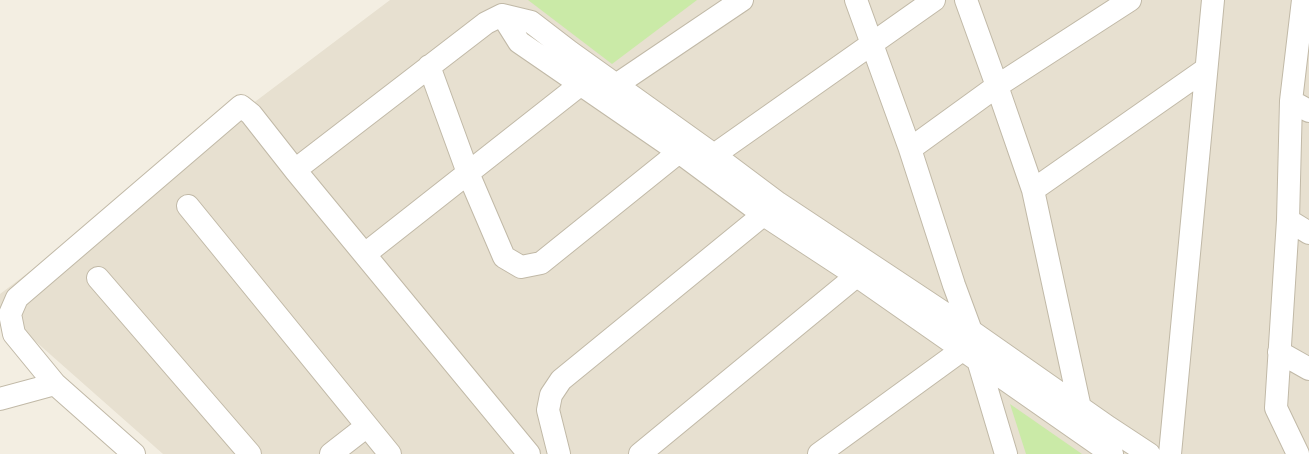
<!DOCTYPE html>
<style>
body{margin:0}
canvas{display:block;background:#f3eee2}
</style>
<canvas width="1309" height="454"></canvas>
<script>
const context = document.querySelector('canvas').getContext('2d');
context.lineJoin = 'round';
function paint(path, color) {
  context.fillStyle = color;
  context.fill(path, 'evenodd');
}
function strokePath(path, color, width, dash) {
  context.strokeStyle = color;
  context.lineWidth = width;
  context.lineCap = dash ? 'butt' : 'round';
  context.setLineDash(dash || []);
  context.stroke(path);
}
paint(new Path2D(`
 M390,0H1309V454H163L0,310V294Z`), '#e7e0d0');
paint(new Path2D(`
 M528,0H697L612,64Z
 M1010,404L1082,454H1026Z`), '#caeaa7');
const minor = new Path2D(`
 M856,0L910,149L954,285L971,331L978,360L1006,454
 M966,0L997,86L1033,190L1080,408
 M502,15L519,42L679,152L764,215L857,276L1112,454
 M429,66L468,173L504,257L521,267L541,263L679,152
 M616,85L742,0
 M1291,101L1309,111
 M910,149L997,86L1130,0
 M714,155L934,0
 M295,170L529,454
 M1033,190L1206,69
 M188,206L390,454
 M1288,220L1309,233
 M365,254L581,84
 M98,278L250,454
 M1279,352L1309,369
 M0,399L55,384
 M134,454L55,384L14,334L10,314L17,298L241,106L251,114L295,170L486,23L502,15L531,22L570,52L714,155L778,203L971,331L1108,427L1149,454
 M331,454L367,426
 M559,454L548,410L551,395L561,380L774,206
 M640,454L866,268
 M819,454L962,350
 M1170,454L1213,0
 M1298,454L1276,408L1288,220L1291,101L1303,0`);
strokePath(minor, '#c1b9a7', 24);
strokePath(minor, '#fff', 22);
</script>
